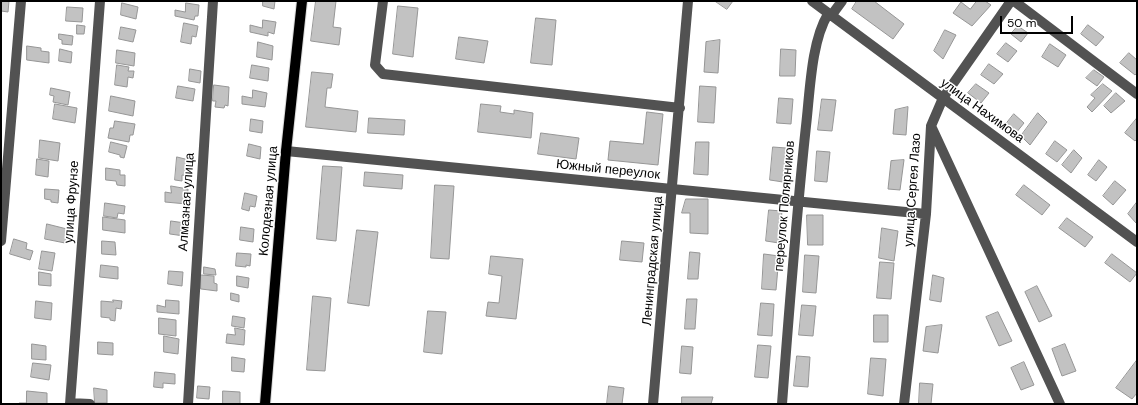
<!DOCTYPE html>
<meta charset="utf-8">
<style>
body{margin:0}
#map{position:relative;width:1138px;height:405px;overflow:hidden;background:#fff;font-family:"DM Sans",sans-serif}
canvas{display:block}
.frame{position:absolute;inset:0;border:2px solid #000;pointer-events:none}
.scale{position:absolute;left:1000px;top:16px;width:73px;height:18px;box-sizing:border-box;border:2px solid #000;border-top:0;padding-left:5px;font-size:12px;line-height:14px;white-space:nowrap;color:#000;-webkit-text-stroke:3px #fff;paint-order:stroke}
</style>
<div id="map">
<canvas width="1138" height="405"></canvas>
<div class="frame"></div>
<div class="scale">50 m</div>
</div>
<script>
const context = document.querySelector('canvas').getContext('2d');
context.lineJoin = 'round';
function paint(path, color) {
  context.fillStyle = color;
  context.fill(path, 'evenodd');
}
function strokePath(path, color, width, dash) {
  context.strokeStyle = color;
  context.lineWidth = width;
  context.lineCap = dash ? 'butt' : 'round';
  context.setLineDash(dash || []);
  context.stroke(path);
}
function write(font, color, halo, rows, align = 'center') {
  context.font = font + ' "DM Sans",sans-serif';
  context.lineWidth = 3;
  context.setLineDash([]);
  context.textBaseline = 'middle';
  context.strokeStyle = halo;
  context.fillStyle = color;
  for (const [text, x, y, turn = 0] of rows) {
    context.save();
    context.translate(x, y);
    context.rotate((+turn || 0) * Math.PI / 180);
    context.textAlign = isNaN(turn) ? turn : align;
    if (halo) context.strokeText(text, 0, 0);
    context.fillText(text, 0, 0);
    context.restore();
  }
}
const building = new Path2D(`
 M1,1H9L8,12L1,11Z
 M263,1H275L274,9L263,6Z
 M316,1H336L333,27L341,28L339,45L311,41Z
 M715,1H733L727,9Z
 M857,1H874L904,24L893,39L852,9Z
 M977,1H985L991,5L972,26L953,13L961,2L970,9Z
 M122,3L138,7L136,19L121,15Z
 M186,3L199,5L198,16H195L194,20L175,16V10L185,12Z
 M398,6L418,8L413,57L393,54Z
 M67,7L83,8L82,22L66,21Z
 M536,18L556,20L552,65L531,63Z
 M263,20L276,22L274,34L268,32V36L250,32V25L262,28Z
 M184,23L198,26L196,37L192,36L191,44L181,42Z
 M77,25L85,26L84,34H77Z
 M1088,25L1104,37L1096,46L1081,34Z
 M1018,26L1028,33L1021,42L1011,34Z
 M121,27L136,30L133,42L119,39Z
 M945,30L956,35L943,59L934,51Z
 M59,34L73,36L72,45L62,44V40L59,39Z
 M459,37L488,41L484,63L456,59Z
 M720,40L718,73L704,72L706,42Z
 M258,42L273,46L272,60L257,57Z
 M1006,43L1017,51L1008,62L997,54Z
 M1050,44L1066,55L1058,67L1042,57Z
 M27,46L41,48V51L49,52V63L27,60Z
 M60,49L72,52L71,63L59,61Z
 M781,49L796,50L795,76H780Z
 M117,50L135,53L134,66L116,63Z
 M1129,53L1137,60V73L1135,75L1120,63Z
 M989,64L1003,74L994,84L981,75Z
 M117,65L129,67L128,71H134L133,78L128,77L127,87L115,85Z
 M252,65L269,68L268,81L250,78Z
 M190,69L201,71L200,83L189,81Z
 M1094,70L1104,77L1097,86L1086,78Z
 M312,72L333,74L331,88H327L325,107L358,111L356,132L306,127Z
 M976,84L989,93L981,103L968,93Z
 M1103,84L1112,91L1092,112L1087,107L1095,98L1091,95Z
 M214,85L229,87L228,106L225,105L224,108L215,107L216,101H213Z
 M178,86L195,89L193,101L176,98Z
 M700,86L716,87L714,123L698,122Z
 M51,88L70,92L68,105L53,102L54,96L50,95Z
 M253,90L267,93L265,107L242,104V96L252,98Z
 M1116,93L1125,101L1111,113L1104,106Z
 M111,96L135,101L133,116L109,111Z
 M779,98L793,99L791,124L777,123Z
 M822,99L836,100L832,131L818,130Z
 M55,104L77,108L75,123L53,119Z
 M481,104L501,106L500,112L514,114V110L533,113L531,138L478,132Z
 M908,107L906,135L893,134L895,110Z
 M647,112L663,114L658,165L608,160L610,141L643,144Z
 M1038,113L1047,122L1030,145L1021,136Z
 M1014,114L1024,123L1016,133L1006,124Z
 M369,118L405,120L404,135L368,133Z
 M1137,118V139L1135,141L1125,133Z
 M251,119L263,121L262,133L250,131Z
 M115,121L135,124L133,135H130L129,142L108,138L110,128H113Z
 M541,133L579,138L576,159L538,154Z
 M40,140L60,143L58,161L39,158Z
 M1055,141L1067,150L1057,162L1046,154Z
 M111,142L127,146L124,158L120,157V155L109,152Z
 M696,142H709L708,175L694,174Z
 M249,144L261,147L260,159L247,156Z
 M773,147L786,148L783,182L770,180Z
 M1074,150L1082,158L1071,173L1062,165Z
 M817,151L830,152L827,182L815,181Z
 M177,157L189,160L187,176L182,175V181L175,180Z
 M37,159L49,161L48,177L36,175Z
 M904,160L900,190L888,189L891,161Z
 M1099,160L1107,167L1096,181L1088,175Z
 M323,166L342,167L336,241L317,239Z
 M106,168L120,170V175H125V186L117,185L116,181L106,180Z
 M365,172L403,175L402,189L364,186Z
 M1115,181L1126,190L1113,205L1103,196Z
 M435,185L454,186L449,259L431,258Z
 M1024,185L1050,205L1042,215L1016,195Z
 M171,186L188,189L187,204L165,202V192L171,193Z
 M45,189L59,190L58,203L51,202V200L45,199Z
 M245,193L257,196L255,207L250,206L249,211L242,209Z
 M686,199H708V234L690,233V213H682Z
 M1137,202V222L1136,223L1128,214Z
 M105,203L125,206L124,214L118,213L117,218L104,216Z
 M769,210L782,211L779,243L766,241Z
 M807,215H823V245H808Z
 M103,217L125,220V233L103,230Z
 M1067,218L1093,237L1085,247L1059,228Z
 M171,221L185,223L184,236L170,234Z
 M47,224L67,229L65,243L45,239Z
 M241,227L254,229L253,242L240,240Z
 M882,228L898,231L894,261L879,258Z
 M357,230L378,232L369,306L348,303Z
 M14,239L27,243L26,249L33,251L30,260L10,254Z
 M102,241L115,242L116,255L102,254Z
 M622,241L644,243L642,262L620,260Z
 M42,251L55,253L52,271L39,269Z
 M690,252L700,253L698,279H688Z
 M237,253L251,254L250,266L246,265V267L236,266Z
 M764,254L779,256L776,290L762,289Z
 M1112,254L1137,273L1130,282L1105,263Z
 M805,255L819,256L816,293L803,292Z
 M491,256L523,259L516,319L486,316L488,302L499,303L502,276L489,274Z
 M880,262L894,263L891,299L877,298Z
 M101,265L118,267V279L100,277Z
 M204,267L215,269L216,275L204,274Z
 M169,271L183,272L182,286L168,284Z
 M39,272L51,274V286L39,285Z
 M201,275L214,276V283L217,284V291L201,289Z
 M933,275L944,278L941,302L930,300Z
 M237,276L249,278L248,288L237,286Z
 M1037,286L1052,316L1039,322L1025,292Z
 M231,293L239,295V302L231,300Z
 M313,296L331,298L325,371L307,370Z
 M687,299H697L695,329H685Z
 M113,300L122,301L121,309L116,308L115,321L110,320V318L101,317V301L113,302Z
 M166,300L179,301V314L157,312V305L165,307Z
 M36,301L52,303L51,320L35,318Z
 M761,303L774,304L772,336L758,335Z
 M802,305L816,306L813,336L799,335Z
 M428,311L446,312L442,354L424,352Z
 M998,312L1012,341L999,346L986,317Z
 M874,315H888V342H874Z
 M233,316L245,318L244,328L232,326Z
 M159,318L176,320V336L159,334Z
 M942,325L938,353L923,351L926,327Z
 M235,328L245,330L244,345L226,343L227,334L235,335Z
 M164,336L179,339L178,354L164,352Z
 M98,342L113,343V355L98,354Z
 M32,344L46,346V360L32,359Z
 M1065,344L1076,371L1062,376L1052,349Z
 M758,345L771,346L768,378L755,377Z
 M682,346L693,347L691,374L680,373Z
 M797,356L810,357L808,387L794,386Z
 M232,357L245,359L244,372L232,371Z
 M871,358L886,359L883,396L868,394Z
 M1137,360V393L1132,399L1116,388Z
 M1024,362L1034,385L1021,390L1011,368Z
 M33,363L51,365L49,380L31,377Z
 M155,372L175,374V384L163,383V388L154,387Z
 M920,383L933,384L931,404H919Z
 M198,386L210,387L209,399L197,398Z
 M609,386L624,388L622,404H607Z
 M94,388L107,390V403H95Z
 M27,391L47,393V404H19V403H26Z
 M223,391L240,392V404H223Z
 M682,397H713L711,404H682Z`);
paint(building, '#c2c2c2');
strokePath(building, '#969696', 1);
const major = new Path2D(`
 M265,404L286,151L302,1`);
strokePath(major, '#dbdbdb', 12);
strokePath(new Path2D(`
 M383,1L375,65L383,74L680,108
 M812,1L1137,242
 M1014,1L1137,94
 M831,16L842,1
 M932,128L1060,404
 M286,151L926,214
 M1,241L21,1
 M70,403L90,404
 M70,404L100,1
 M188,404L213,1
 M653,404L688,1
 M782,404C789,311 796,218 806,126C810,92 811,42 828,14
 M904,404L926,214L931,126L943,98L1011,1`), '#525252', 10);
strokePath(major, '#000', 10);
write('13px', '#000', '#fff', [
 ["улица Нахимова",982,111,36],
 ["Южный переулок",608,170,6],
 ["улица Сергея Лазо",913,190,-86],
 ["Колодезная улица",269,201,-85],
 ["улица Фрунзе",72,202,-86],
 ["Алмазная улица",187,202,-86],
 ["переулок Полярников",785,206,-85],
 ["Ленинградская улица",653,261,-85]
]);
</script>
